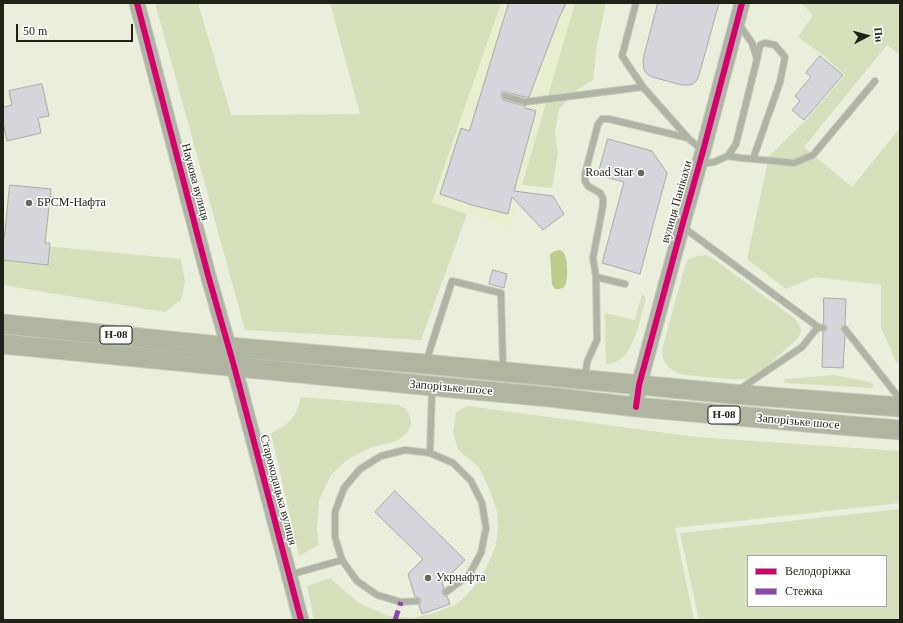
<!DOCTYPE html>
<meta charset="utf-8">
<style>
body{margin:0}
#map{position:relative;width:903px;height:623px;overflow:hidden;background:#eaefdd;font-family:Georgia,serif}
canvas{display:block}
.frame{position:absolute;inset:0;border:4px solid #1f2216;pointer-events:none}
.legend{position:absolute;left:747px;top:555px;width:140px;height:52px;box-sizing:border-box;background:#fff;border:1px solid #a5a7a2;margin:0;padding:5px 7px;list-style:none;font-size:12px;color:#1f2216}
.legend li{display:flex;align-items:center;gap:8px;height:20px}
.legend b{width:20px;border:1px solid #a5a7a2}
.north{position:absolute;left:847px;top:16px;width:40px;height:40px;-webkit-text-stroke:3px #fff;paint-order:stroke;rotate:84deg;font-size:11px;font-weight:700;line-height:16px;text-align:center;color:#1f2216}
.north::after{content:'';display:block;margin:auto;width:14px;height:18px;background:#1f2216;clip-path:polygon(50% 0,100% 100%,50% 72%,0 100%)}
.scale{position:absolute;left:16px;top:24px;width:117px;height:18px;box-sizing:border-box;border:2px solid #1f2216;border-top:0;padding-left:5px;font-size:12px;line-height:14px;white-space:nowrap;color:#1f2216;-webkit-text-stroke:3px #fff;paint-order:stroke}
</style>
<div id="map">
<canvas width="903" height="623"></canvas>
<div class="frame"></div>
<ul class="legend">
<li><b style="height:5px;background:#d6006c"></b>Велодоріжка</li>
<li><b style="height:5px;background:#8e44ad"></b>Стежка</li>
</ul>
<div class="north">Пн</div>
<div class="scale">50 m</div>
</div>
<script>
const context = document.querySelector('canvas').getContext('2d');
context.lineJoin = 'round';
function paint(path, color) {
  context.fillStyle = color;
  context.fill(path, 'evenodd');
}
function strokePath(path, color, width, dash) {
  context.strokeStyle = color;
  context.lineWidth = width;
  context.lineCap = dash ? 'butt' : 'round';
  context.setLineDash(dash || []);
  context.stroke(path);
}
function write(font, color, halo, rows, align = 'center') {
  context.font = font + ' Georgia,serif';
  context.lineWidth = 3;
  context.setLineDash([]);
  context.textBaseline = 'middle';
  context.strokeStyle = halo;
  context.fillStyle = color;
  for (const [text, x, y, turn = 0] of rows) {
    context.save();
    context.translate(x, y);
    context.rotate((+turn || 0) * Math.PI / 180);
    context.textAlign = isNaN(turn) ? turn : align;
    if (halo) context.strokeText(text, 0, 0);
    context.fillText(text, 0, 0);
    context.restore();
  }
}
paint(new Path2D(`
 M501,3H575L510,227L431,202Z`), '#e7efd0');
paint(new Path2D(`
 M155,3H198L231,115L360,114L330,3H501L432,202L467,214L421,340L245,330Z
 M575,3H606L597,45L593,80L577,90L559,109L555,132L558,153L552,188L522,185Z
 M802,3H900V55L887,45L804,147L852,187L900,128V366L895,360L881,327V285L815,277L786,289L747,259L769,156L806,120L845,75L823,55L798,37L813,15L802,4Z
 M3,242L181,259L185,282L181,300L165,312L3,285Z
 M706,255L714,259L795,319C801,326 804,331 797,339L759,374C744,383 724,378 707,377C700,376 692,376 685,375C679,374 670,370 666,364C662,359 662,353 663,346L686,262C691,256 699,256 706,255Z
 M642,294L646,298C642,313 634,350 621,359C617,362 611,363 606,365L605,313L635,320Z
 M834,375L870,382L874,385V386L872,388L785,383L784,382L785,379Z
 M301,397L399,405L406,409L410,417L411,426L407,433L397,441L372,447L348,459L331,475L319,500L317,530L319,545L299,556L271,433C291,423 295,418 301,397Z
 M468,406L696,437L900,451V503L675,528L694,620H314L307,586L330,578L359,603L388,616L413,618L434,613L457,604L474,587L487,566L496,545L498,528L497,511L490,491L479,467L458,450L453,431L456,412Z
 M900,509V620H699L680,533ZM748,556H886V606H748Z`), '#d7e0bd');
paint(new Path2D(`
 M560,250C561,251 562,251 563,252C568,256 569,282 564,287C562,289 558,289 555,289L552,285L550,255C552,251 556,251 560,250Z`), '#bdcc8b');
const building = new Path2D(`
 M509,3H566L559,18L529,97H525L506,92H502L501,95V97L503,100L525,106V108L536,111L514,191L553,196L564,214L543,230L512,197L508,214L472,205L440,194L461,128L469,131Z
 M658,3H719L699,75L697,80L693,84L688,85H682L652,77L647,74L644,70L643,60Z
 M820,56L843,75L804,120L792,110L800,101L795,96L811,77L806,73Z
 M42,84L49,116L38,118L41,133L7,141L3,123V107L12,105L9,91Z
 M608,139L652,151L667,173L640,274L602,263L624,182L598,175Z
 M10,185L51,189L45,243H50L48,265L3,260V237H4Z
 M493,270L507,274L504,288L489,284Z
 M824,298L846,299L845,325L842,326L841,329L845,336L843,368L822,367L823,332L826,331L827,328L826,325L824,324Z
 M395,491L465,560L442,583L444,588L442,590V593L444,596H447L450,604L422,614L419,605L421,603V599L419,597H415L408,574L423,559L375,512Z`);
paint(building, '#d5d5dc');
strokePath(building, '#a9aba9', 1);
const service = new Path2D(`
 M636,3L622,56L643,87L688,138L702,150
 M757,59L760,45L765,43L775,45L785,57L780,82L753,159L794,163L813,155L875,81
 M505,96L525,102L643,87
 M728,156L741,158L753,159
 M701,164L714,162L728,156L736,144L757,59L752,43L739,24
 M683,227L818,327L823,328
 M596,277L625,284
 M845,329L900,399
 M426,362L452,281L501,293L503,370
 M585,378L587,362L597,340L596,277L593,258L603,205V198L600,193L588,186L585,181V174L598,124L602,119H609L688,138
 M740,389L802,347L818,327
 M430,453L432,388
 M289,575L342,560
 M417,601L401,602L377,595L357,581L342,560L335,537V512L344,488L360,469L381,456L405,450L430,453L453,463L471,481L482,503L486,528L481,553L469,575L446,592`);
const tertiary = new Path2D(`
 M137,3L208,275L234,366L301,620
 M636,407L639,385L682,226L703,151L742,3`);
const primary = new Path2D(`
 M3,324L229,347L425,364L732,394L900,407
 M3,344L432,386L549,397L636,407L839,425L900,430`);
strokePath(service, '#c9cdbf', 8);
strokePath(tertiary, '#c9cdbf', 17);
strokePath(primary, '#c9cdbf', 21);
strokePath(service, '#afb4a6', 6);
strokePath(tertiary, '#afb4a6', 15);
strokePath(primary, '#b0b5a2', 19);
strokePath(new Path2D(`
 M395,620L401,602`), '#8e44ad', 5, [10, 5]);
strokePath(new Path2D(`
 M137,3L208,275L234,366L301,620
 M636,407L639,385L682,226L703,151L742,3`), '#d6006c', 6);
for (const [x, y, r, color] of [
 [641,173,4,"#666a5c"],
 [29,203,4,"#666a5c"],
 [428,578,4,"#666a5c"]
]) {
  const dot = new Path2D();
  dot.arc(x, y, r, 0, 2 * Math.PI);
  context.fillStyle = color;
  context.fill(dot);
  strokePath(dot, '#fff', 1.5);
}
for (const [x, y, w] of [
 [116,335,32],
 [724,415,32]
]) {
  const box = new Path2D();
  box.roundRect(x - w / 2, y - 9, w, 18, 3);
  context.fillStyle = '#fff';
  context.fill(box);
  strokePath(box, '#1f2216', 1);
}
write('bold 11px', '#1f2216', null, [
 ["Н-08",116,335],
 ["Н-08",724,415]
]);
write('12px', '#1f2216', '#fff', [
 ["Road Star",633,173,"right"],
 ["БРСМ-Нафта",37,203],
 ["Укрнафта",436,578]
], 'left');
write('12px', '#1f2216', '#fff', [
 ["Наукова вулиця",195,182,75],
 ["вулиця Панікахи",677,202,-74],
 ["Запорізьке шосе",451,388,5],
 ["Запорізьке шосе",798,422,5],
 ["Старокодацька вулиця",278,490,75]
]);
</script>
